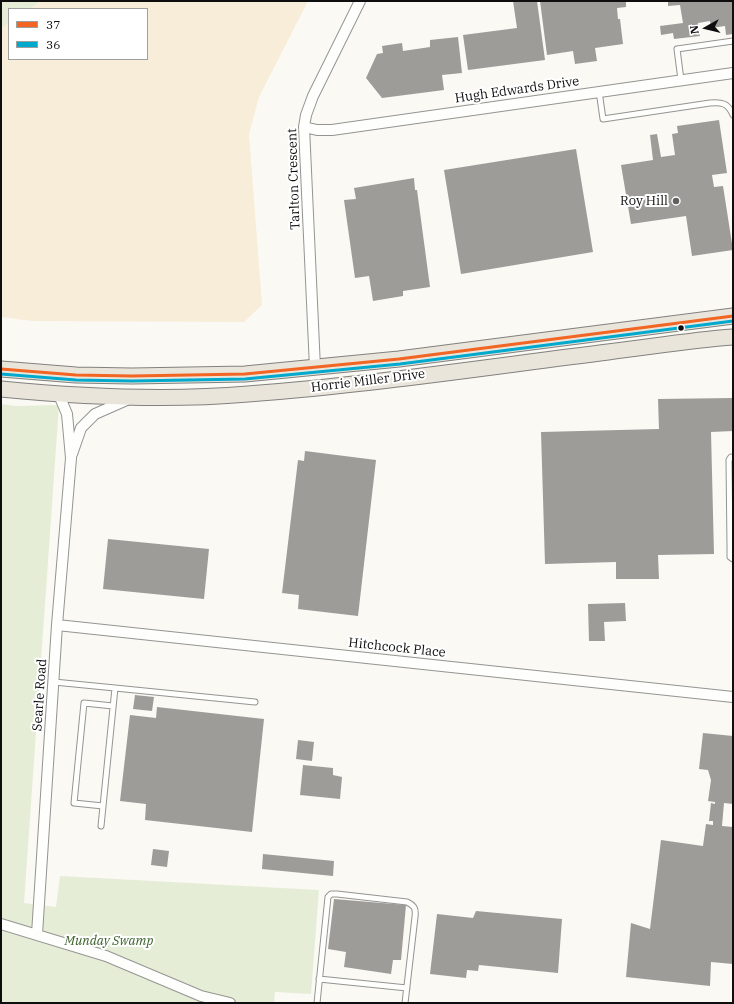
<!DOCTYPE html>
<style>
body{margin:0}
#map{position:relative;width:734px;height:1004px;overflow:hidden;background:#faf9f4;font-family:"IBM Plex Serif",serif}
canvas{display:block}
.frame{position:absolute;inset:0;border:2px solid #0e0e0e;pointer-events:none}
.legend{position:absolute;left:8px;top:8px;width:140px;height:52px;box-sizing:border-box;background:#fff;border:1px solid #9f9f9f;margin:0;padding:5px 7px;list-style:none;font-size:12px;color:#0e0e0e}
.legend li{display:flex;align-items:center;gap:8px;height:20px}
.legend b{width:20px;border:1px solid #9f9f9f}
.north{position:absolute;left:686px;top:8px;width:40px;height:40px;-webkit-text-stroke:3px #fff;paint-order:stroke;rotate:262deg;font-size:11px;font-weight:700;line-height:16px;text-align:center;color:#0e0e0e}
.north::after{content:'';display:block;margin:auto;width:14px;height:18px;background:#0e0e0e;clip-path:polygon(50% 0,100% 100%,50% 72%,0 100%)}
</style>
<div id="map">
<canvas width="734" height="1004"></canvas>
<div class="frame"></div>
<ul class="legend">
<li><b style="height:5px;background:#f26522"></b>37</li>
<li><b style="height:5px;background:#00a9ce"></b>36</li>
</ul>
<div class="north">N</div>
</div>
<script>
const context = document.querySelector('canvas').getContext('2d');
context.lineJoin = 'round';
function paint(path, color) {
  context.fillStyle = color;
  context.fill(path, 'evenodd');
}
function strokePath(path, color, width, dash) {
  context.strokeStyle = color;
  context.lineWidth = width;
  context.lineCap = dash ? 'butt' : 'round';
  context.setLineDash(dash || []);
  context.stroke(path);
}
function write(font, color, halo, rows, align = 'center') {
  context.font = font + ' "IBM Plex Serif",serif';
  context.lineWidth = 4;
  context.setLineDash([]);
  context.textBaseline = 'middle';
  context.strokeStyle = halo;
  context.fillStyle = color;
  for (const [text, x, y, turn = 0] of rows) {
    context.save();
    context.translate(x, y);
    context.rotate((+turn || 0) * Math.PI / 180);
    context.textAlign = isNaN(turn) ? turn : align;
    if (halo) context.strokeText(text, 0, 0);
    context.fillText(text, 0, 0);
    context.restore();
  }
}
paint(new Path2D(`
 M1,1H41L30,9H9V23L1,29Z
 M1,404L16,406L59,405L24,903L56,907L60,876L319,890L311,994L275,992L274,1003H1Z`), '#e6edd6');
paint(new Path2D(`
 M41,1H308L259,97L249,134L262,305L244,322L32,321L1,317V29L9,23V59H147V9H30Z`), '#f7edd9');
paint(new Path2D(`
 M513,1H537L545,60L468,70L463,35L517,28Z
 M540,1H626V7L617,8L618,19H620L623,44L595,48L597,61L575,64L573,51L547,55Z
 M668,1H733V34L726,35L725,26L711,28L710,21L698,23L700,36L674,39L673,33L661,35L660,26L683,23L680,5L668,6Z
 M458,37L462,73L442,75L444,90L382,98L366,78L377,54L383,53L382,46L402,43L403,51L430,47V40Z
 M719,120L727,173L712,175L714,187L723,186L733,250L692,256L686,216L631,224L621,165L653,160L650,135L657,134L661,157L675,155L672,134L678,133L677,126Z
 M576,149L593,252L461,274L444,170Z
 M414,178L415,190H417L430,287L403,291V296L373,301L369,276L355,278L344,200L356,199L354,188Z
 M733,398V431L711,432L714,554L658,555L659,579H616V562L545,564L541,432L659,429L658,399Z
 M305,451L376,460L358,616L298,609L299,595L282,593L298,460L304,461Z
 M108,539L209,549L204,599L103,589Z
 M625,603L626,621L604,622L605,641H589L588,604Z
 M135,695L154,697L152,711L133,709Z
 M157,707L264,719L252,832L145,820L146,804L120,801L130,715L156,718Z
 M703,733L733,736V804L724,803L722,826L733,827V964L711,962L710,986L626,977L631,923L650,929L661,840L703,846L706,824L713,825V821H709L711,803L715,804V802L708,801L711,780L708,770L699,769Z
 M298,740L314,742L312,761L296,759Z
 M303,765L333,768V775L342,777L340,799L300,795Z
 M153,849L169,851L167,867L151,865Z
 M263,854L334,861L333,876L262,869Z
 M334,899L406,905L401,960H393L391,974L344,967L346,952L328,949Z
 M476,911L562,919L558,973L479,965L478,971L467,970L466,978L430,974L437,914L473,918Z`), '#9e9c99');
const service = new Path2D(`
 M681,80L677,49L733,41
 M599,91L603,119L710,103C722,102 728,103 733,115
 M733,457H731L729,460L730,547V557L733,559
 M54,682L115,688L101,826
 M115,688L255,702
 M103,806L74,803L84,703L113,706
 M319,979L407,988
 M317,1003L328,897L331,894H337L407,902C415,906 416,909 415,917L405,1003`);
const minor = new Path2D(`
 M304,127L317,130H332L733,73
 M315,368L304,127L306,115L313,96L360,1
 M72,454L81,428L95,414L129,399
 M57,625L733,697
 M1,924L106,956L201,996L230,1003
 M37,934L57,625L71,458L67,414L59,395`);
const primary = new Path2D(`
 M1,369L76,375L132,376L245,374L399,359L733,316
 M1,389C83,397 166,401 248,394C369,385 488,367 608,352C650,347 691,340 733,337`);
strokePath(service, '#949492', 7);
strokePath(minor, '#949492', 12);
strokePath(primary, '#82817f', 17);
strokePath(service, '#fefefd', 5);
strokePath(minor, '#fefefd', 10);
strokePath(primary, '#eae5db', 15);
strokePath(new Path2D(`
 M1,369L76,375L132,376L245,374L399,359L733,316`), '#f26522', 3);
strokePath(new Path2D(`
 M1,374L76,380L132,381L245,379L400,364L733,321`), '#00a9ce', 3);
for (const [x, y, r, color] of [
 [676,201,4,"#61605e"],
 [681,328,3.5,"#0e0e0e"]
]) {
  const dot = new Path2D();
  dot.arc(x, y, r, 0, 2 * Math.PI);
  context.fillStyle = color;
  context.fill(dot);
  strokePath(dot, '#fff', 1.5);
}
write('13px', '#0e0e0e', '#fff', [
 ["Hugh Edwards Drive",517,90,-8],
 ["Tarlton Crescent",294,179,-92],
 ["Horrie Miller Drive",368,381,-7],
 ["Hitchcock Place",397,648,6],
 ["Searle Road",40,695,-86]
]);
write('13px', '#0e0e0e', '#fff', [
 ["Roy Hill",668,201]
], 'right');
write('italic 13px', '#375f26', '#fff', [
 ["Munday Swamp",109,941]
]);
</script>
